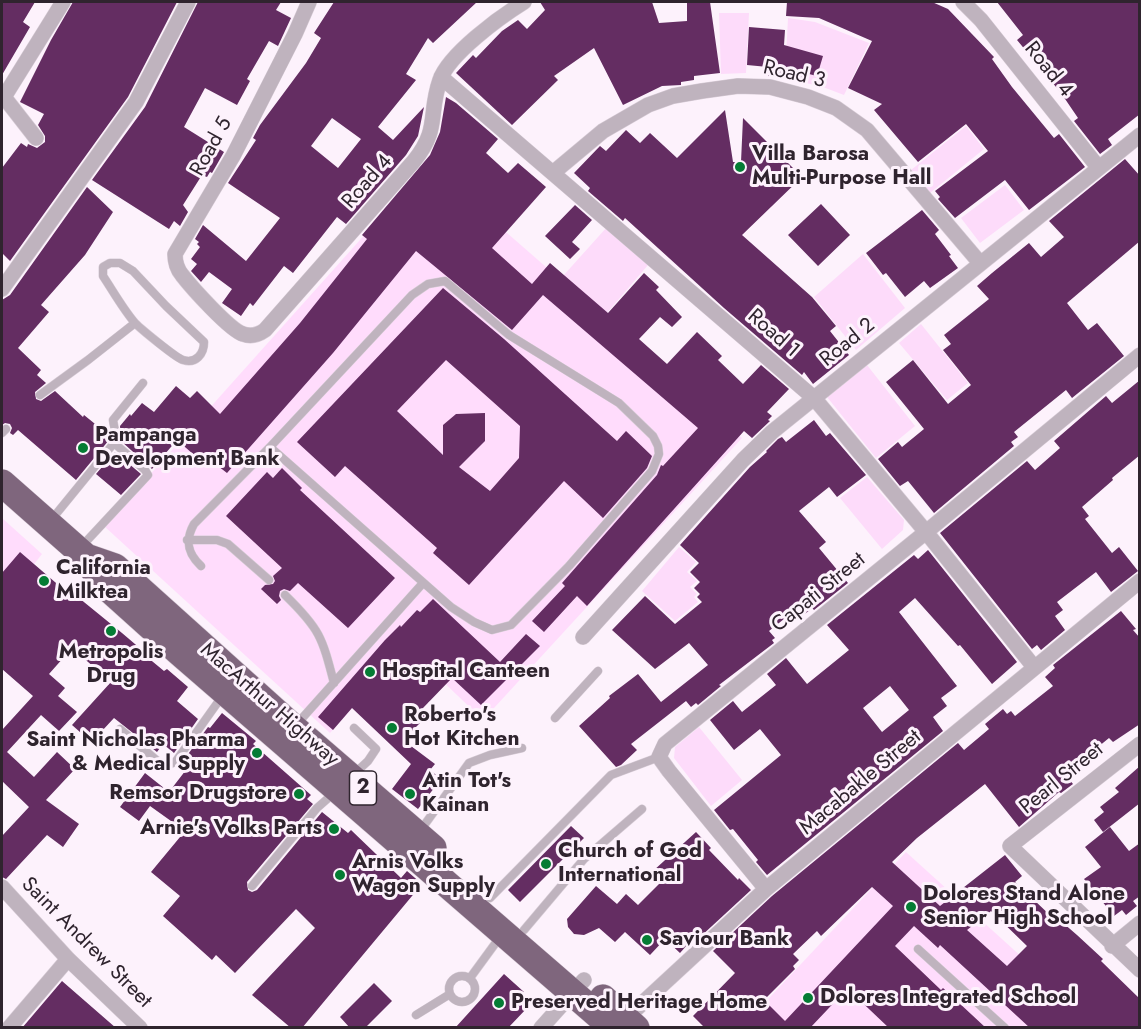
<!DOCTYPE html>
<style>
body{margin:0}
#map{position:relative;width:1141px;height:1029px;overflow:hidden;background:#fdf2fc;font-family:Jost,sans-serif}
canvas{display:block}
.frame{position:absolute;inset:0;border:3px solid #2f242e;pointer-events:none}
</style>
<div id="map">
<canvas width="1141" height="1029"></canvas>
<div class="frame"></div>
</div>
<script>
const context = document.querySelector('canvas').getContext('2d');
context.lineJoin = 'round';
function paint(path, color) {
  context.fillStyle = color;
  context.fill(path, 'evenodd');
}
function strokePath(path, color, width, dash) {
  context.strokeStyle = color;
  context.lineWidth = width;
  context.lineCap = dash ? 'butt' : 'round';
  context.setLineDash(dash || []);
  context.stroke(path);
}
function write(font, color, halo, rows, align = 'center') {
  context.font = font + ' Jost,sans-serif';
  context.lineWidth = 6;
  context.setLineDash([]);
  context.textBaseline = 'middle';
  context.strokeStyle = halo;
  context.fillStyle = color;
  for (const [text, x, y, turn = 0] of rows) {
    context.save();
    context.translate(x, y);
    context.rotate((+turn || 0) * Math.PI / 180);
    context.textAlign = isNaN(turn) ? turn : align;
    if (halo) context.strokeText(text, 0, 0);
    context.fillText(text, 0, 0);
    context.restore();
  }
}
paint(new Path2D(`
 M428,164L742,438L483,720L407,647L330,733L104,526Z
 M2,518L42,554L3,604L2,613Z
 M906,852L1099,1027L741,1028Z`), '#ffdcfc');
paint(new Path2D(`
 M719,13H749L746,73L721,74Z
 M788,18L815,22L869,43L844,95L823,87L785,78Z
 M966,126L984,149L930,193L911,170Z
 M1005,185L1024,210L980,243L961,218Z
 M607,227L648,265L607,313L563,276Z
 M863,254L905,308L856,350L814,297Z
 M921,324L968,383L947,400L899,343Z
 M867,365L915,426L876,458L827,397Z
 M867,477L904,520L903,530L882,549L840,498Z
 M679,547L696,562L687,572L697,581L690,587L697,594L694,597L698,602L675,621L642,591Z
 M699,727L742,780L711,806L674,758L675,747Z`), '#fddbfa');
paint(new Path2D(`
 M2,2H35L23,22L30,27L2,75Z
 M73,2H177L128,97L10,261L2,253V168L21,143L27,147L28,144L37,148L45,142V136L38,125L44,114L20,102L51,40Z
 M198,2H281L276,10L291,18L278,46L269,41L247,79L250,81L237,105L205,88L184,127L224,152L212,173L210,172L207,177L202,175L183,205L188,212L180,226L174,221L169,229L92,180L145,107Z
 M334,2H477L433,43L428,38L406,74L416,80L378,127L393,140L424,107L418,136L406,155L346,224L337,217L293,273L284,266L253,306L250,303L241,316L222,303L232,289L209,272L201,282L191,271L197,264L191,259L200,247L197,244L199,242L195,239L203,225L246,261L280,218L228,183L256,140L253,138L260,125L306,63L321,38L314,33ZM332,118L361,139L338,168L311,146Z
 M540,2H652L659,23L687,21V2H710L720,73L694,76V80L681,82V85L662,86L623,105L594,48L554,76L558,80L512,125L456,73L473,55L476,58L502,31L518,20L527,29L545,10Z
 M787,2H932L948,9L994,57L992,59L1012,87L1054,138L1059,134L1085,167L1029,210L1005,180L955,218L938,199L940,197L935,191L988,151L966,124L918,162L874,110L882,104L848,88L872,41L819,18L786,16Z
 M997,2H1140V114L1108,139L1112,145L1100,154L1074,121L1078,118L1061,93L1017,40L1023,35Z
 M749,27L785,30L784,45L823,56L817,76L805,73L803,79L783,74L782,77L768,76V67L747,65Z
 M446,97L456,103L498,139L486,153L508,173L518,163L546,187L492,248L532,284L550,263L608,313L644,273L659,287L656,290L682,317L672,327L660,317L639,339L667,364L697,332L722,356L718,360L743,384L761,365L789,389L767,412L772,416L768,420L770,421L752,438L744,431L587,606L577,596L544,632L532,621L565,586L562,583L657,475L661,465L663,466L698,428L543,295L512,330L416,251L333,353L227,473L214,463L209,468L177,440L152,469L121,441L120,426L130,414L131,416L142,403L154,412L176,386L190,398L197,391L220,414L300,323L367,239L362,235L430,155L440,132Z
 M725,110L733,162H741L743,118L802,177L742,235L812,297L836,326L830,331L849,355L813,384L804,372L802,375L724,308L625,218L623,221L588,191L590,188L574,173L600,146L606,151L626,130L640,143L650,133L677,158Z
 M1125,159L1140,176V241L1067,303L1088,330L1097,323L1124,356L1072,398L1066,390L1014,432L1018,437L1011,442L1014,446L934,513L908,481L900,486L878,459L898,442L902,447L924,429L886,382L913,360L948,404L971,385L943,350L951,344L944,335L989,299L977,286L992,273L1029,243L1041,257L1064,237L1049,221Z
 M87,187L113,212L85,255L41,305L49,312L18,348L41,370L37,375L46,383L35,392L36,399L41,401L55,391L83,417L84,415L110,436L109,440L76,480L18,430L13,435L10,433L12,428L10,424L5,423L2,425V300L10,295Z
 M821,204L850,235L818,266L788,235Z
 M575,205L592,220L572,242L580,249L570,259L545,236Z
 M922,210L939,230L935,234L951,255L949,256L958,268L930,288L924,281L905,297L886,273L883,275L866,253Z
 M443,288L504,339L617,441L626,431L652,456L647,468L603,518L564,481L469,585L433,553L437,548L345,466L335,477L297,442ZM446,360L520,426L519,458L490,491L459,467L485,441V413L456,414L443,425V455L397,411Z
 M1140,380V455L1112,478L1113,480L1082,507L1089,516L1085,519L1112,553L1119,547L1138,571L1111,592L1096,572L1057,602L1063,610L1055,616L1065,630L1041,650L1037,645L1032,649L940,533L1027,461L1035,470L1060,448L1054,441L1106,396L1112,403Z
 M814,420L826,436L830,433L866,475L837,497L829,487L799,511L826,542L819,548L848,583L814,610L812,608L805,614L799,607L769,631L775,638L772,640L774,643L719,685L721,686L698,705L696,703L691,707L686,701L631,744L637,750L621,765L616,767L579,726L610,698L609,696L638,674L661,702L708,665L689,643L655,669L612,630L645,596L675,624L702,602L697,597L700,594L694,588L700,582L690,572L699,563L680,545L750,467L767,452L766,451L778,439L782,437L786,442Z
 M115,452L141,474L121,495L96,474Z
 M282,468L302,488L300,490L395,578L348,628L298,583L290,591L284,589L280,591L279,596L281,600L277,604L261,589L265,585L273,584L275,581L273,576L282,568L226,516L267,472L273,478Z
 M928,550L1017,662L992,684L960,645L958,646L915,598L899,612L957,686L941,698L947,706L933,717L943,731L767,875L756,862L758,860L733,829L730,830L714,810L781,755L760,729L734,750L710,720L733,701L742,712L776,685L767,674L786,658L807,684L849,650L827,625L914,555L918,559ZM890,686L909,710L882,732L863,708Z
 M20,552L77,601L79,598L122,633L142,650L141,652L164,671L167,669L188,687L177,701L198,719L174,753L163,744L157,752L114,718L101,732L99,730L89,740L72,725L111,682L72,648L49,674L65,688L58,696L77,712L59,731L41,715L7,752L34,777L57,752L75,769L46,800L79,824L63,847L47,835L6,879L2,877V836L29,807L2,781V730L33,696L2,669V573Z
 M433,599L500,662L526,634L540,646L481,705L452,678L423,708L429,714L403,740L435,764L430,770L441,779L418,809L392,789L411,764L352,708L333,730L318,717L385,640L400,625L401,627L417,610L420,612Z
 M1121,611L1136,629L1133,630L1140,638V724L1113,742L1109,738L1065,774L1073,784L1061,793L1059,792L1019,827L985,784L917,838L892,862L940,906L1005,855L1022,876L1015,882L1053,918L1055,916L1077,935L1103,959L1101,961L1140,999V1028H1030L940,945L938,948L914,926L895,946L941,990L943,988L986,1028H889L850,991L847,993L845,991L810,1028H705L693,1016L735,973L713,951L772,896L958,743L964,750L989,729L985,724L1003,709L1007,714L1011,711L1015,716L1053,686L1045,677L1055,668L1053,665ZM872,887L893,906L785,1021L764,1000L795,969L793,966L799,960L793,954L817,931L821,936ZM991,911L1027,946L1007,966L967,930Z
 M222,713L256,741L253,744L311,795L307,799L313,804L247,882L248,890L252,892L257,890L322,812L348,833L351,830L401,878L407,871L422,884L302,1028H291L252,995L315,928L296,909L235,973L216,955L212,960L163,916L180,896L151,872L185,831L150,806L139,821L120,807L145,773L169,792L189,766L183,761L208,727L210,728Z
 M1140,766V803L1103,832L1094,820L1104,812L1100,807L1119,792L1115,788Z
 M571,826L584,838L520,902L508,890Z
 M1110,827L1129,851L1140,843V896L1133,901L1137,906L1126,915L1122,910L1114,916L1084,879L1101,867L1085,847Z
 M696,832L711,848L709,850L738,880L739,878L751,890L699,938L696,935L680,953L665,939L650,955L625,932L615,942L599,928L584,935L574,934L568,927L567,919L596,886L617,904L626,894L638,905L662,881L653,871Z
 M504,974L524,992L517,999L527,1008L508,1028H455Z
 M62,981L116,1028H22Z
 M374,983L392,1001L365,1028H350L340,1017Z`), '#642d62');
const lane = new Path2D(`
 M110,263H120L133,271L166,306L204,342C204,354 196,364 183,360C176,358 141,329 135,323C123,309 113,291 103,276V267Z
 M40,395L88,360L135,323
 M2,433L6,429
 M52,519L114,443L116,437L113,420L143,383
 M187,540H217L228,544L269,580
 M81,547L148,475L145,470L114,443
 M201,566C187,553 185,540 194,524L270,447L412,295L428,284L445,281L509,335L619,403L653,436L658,446L659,454L652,471L569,566L511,625L492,630L474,622L451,607L270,447
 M285,595C320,629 322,637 334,683
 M555,718L598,671
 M296,725L423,583
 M354,728L376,749L368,761L354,774
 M120,729L161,764L167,766L176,761L223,695
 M420,831L469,763L490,755L522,748
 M252,886L317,808L334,793
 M490,898L611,775L659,757
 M524,930L584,859L642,809
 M918,949L1005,1028
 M449 989a13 13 0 1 1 26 0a13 13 0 1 1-26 0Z
 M470,978L500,937
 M416,1015L450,994`);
const street = new Path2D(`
 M309,2L295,34L233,156L175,254C175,262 177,269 182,275C192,288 230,330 243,334C251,337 258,335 265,330L414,161C440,129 428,114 440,80C449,54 500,17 524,2
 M963,2L981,20L1098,167
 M441,77L814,398L926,532L1034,667
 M2,94L4,97L63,2
 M4,97L36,138
 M554,172L603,131L648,105L673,96L702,91L738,86L770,87L808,97L836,108L867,130L980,263
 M2,289L136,102L188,2
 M583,637L743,460L772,432L1140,135
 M1140,744L1010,846L1140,970
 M2,887L68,959L140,1028
 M766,889L669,771L659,757L665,744L926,532L1140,355
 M1112,946L1140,923
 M622,1022L766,889L1140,581
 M9,1028L68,959
 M541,1028L584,980`);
const highway = new Path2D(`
 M2,483L86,557L101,582L180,653L613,1028
 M86,557L115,567L294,728L433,848
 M603,998L636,1028`);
strokePath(lane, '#d8cdd7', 9);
strokePath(street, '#d8cdd7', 16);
strokePath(highway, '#d8cdd7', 28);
strokePath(lane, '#bfb3be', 8);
strokePath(street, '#bfb3be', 15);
strokePath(highway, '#7f667d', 27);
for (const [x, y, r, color] of [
 [740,167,6,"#047c34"],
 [83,448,6,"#047c34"],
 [44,581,6,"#047c34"],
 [111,631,6,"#047c34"],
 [370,672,6,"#047c34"],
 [392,728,6,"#047c34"],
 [257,753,6,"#047c34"],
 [299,794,6,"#047c34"],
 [410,794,6,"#047c34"],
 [334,829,6,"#047c34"],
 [546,864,6,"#047c34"],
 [340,875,6,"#047c34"],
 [911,907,6,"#047c34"],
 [647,940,6,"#047c34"],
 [808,998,6,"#047c34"],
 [499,1003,6,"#047c34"]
]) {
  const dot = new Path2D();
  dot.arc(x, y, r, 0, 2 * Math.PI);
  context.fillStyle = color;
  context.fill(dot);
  strokePath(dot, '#fdf2fc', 2);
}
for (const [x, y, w] of [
 [363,788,27]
]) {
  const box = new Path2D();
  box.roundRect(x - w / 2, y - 17, w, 34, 4.5);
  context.fillStyle = '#fdf2fc';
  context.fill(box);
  strokePath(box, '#2f242e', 1.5);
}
write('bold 20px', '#2f242e', null, [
 ["2",363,788]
]);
write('21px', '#2f242e', '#fdf2fc', [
 ["Road 4",1048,70,51],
 ["Road 3",794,75,13],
 ["Road 5",212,147,-61],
 ["Road 4",368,182,-49],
 ["Road 1",773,334,41],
 ["Road 2",848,343,-39],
 ["Capati Street",819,593,-39],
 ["MacArthur Highway",269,705,41],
 ["Pearl Street",1062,779,-39],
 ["Macabakle Street",861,783,-40],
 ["Saint Andrew Street",86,943,45]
]);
write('bold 21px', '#2f242e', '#fdf2fc', [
 ["Villa Barosa",752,155],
 ["Multi-Purpose Hall",752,179],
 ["Pampanga",95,436],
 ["Development Bank",95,460],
 ["California",56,569],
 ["Milktea",56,593],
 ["Metropolis",111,653,"center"],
 ["Drug",111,677,"center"],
 ["Hospital Canteen",382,672],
 ["Roberto's",404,716],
 ["Hot Kitchen",404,740],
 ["Saint Nicholas Pharma",245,741,"right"],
 ["& Medical Supply",245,765,"right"],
 ["Atin Tot's",422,782],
 ["Kainan",422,806],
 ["Remsor Drugstore",287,794,"right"],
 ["Arnie's Volks Parts",322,829,"right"],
 ["Church of God",558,852],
 ["International",558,876],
 ["Arnis Volks",352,863],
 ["Wagon Supply",352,887],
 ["Dolores Stand Alone",923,895],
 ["Senior High School",923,919],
 ["Saviour Bank",659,940],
 ["Dolores Integrated School",820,998],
 ["Preserved Heritage Home",511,1003]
], 'left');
</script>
